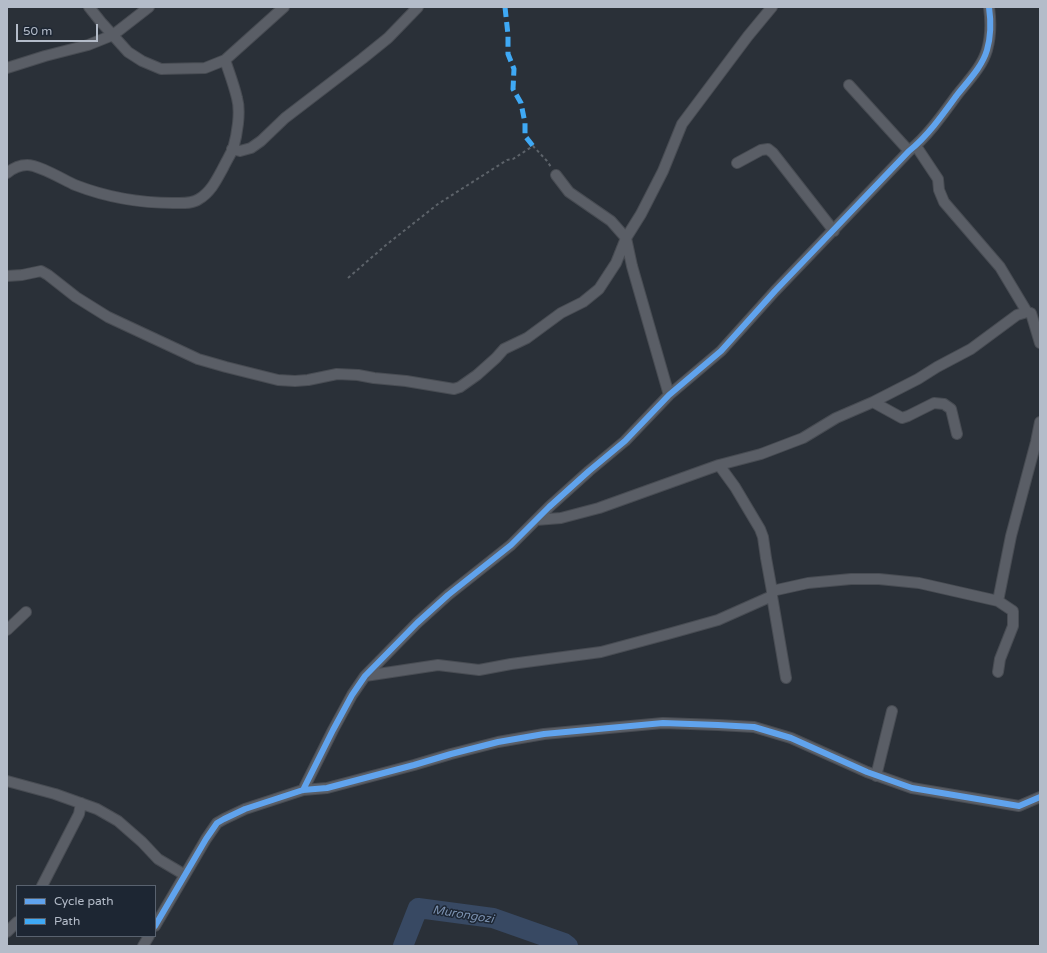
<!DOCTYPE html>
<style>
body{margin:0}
#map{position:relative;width:1047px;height:953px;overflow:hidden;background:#2a3038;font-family:"Varela Round",sans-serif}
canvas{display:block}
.frame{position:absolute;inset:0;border:8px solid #b4bcc9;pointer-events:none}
.legend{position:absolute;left:16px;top:885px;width:140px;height:52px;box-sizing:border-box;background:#1d2633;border:1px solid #59626f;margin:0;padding:5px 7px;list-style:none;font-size:12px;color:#b4bcc9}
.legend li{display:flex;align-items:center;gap:8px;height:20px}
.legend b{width:20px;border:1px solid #59626f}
.scale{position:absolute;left:16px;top:24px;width:82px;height:18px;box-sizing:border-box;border:2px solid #b4bcc9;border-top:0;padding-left:5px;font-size:12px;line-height:14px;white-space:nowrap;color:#b4bcc9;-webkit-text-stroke:3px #1d2633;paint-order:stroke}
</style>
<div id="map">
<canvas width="1047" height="953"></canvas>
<div class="frame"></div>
<ul class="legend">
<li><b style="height:5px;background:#60a3ed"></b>Cycle path</li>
<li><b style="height:5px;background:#3fa9f5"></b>Path</li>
</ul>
<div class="scale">50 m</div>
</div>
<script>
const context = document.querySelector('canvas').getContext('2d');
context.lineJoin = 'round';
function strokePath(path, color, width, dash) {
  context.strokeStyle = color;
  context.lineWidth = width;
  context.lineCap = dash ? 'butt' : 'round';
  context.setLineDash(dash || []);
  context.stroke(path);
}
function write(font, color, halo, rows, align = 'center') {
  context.font = font + ' "Varela Round",sans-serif';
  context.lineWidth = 3;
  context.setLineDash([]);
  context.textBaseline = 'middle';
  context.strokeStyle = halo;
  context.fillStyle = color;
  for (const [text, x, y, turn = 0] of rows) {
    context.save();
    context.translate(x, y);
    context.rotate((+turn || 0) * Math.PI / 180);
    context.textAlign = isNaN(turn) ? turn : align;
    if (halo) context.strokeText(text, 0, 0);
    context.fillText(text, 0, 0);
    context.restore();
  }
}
strokePath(new Path2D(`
 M403,946L418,908L493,918L564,943L568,946`), '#384963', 20);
const street = new Path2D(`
 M89,7L101,22L128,52L142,61L161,69L205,68L225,60L284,7
 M7,68L45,56L88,45L113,35L149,7
 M849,85L909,151
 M916,146L938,179L939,190L944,202L1000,267L1027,312
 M232,149L240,151L251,148L261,141L285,118L362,59L388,38L418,7
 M737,163L761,150L768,149L773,153L834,231
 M7,173C12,169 20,165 27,165C39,165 62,179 75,185C106,197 139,203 173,203C182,203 192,204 199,199C211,192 217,179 223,168C226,162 230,155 233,149C237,135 241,112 237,98C234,85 229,72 225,60
 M7,276L22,275L41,271L48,275L76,297L108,317L198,359L226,367L278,380L295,381L308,380L337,374L358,375L374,378L406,381L454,389L460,387L477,375L496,358L504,349L527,338L561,313L583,302L599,289L616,263L626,238L611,221L569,192L556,175
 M669,395L632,266L626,238L641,214L663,171L682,124L748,36L772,7
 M873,402L902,418L908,416L934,403L944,404L951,409L957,434
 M719,465L735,487L760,529L763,537L766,558L772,591V596L786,678
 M536,520L561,518L599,508L719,465L761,454L803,438L836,418L873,402L918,379L937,367L971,349L1017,315L1027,312L1031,313L1040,343
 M772,591L808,583L851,579H879L919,583L998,601L1013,611V626L1000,659L998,672
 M998,601L1011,536L1036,442L1040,422
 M7,630L26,612
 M365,676L438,665L479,670L511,664L601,652L668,634L718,620L772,596
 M876,776L892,711
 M7,781L55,794L97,809L118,821L142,842L158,859L185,875
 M303,790L333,730L352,695L365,676L417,623L448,595L511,545L549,507L589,471L625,441L669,395L721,351L775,291L909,151C927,137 944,113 957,95C968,81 982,67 987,50C991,36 991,21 989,7
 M42,886L79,814L81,803
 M155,926L206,839L217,823L224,819L245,809L303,790L327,788L414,765L451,754L498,742L544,734L663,723L718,725L754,727L791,738L867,772L912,788L1019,806L1040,797
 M7,932L17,922
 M143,946L149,936`);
strokePath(street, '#484c53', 12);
strokePath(new Path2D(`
 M348,278L386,245L438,204L507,160L513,159L533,146L547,161L551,167`), '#5d636a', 2, [3, 3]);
strokePath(street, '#5a5e66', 10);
strokePath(new Path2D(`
 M505,7L508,35V54L514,69L513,89L521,103L525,123V136L533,146`), '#3fa9f5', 5, [10, 5]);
strokePath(new Path2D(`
 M303,790L333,730L352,695L365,676L417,623L448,595L511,545L549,507L589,471L625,441L669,395L721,351L775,291L909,151C927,137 944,113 957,95C968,81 982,67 987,50C991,36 991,21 989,7
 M155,926L206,839L217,823L224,819L245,809L303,790L327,788L414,765L451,754L498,742L544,734L663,723L718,725L754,727L791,738L867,772L912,788L1019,806L1040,797`), '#60a3ed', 6);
write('italic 12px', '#7c92b1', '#1d2633', [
 ["Murongozi",463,915,9]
]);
</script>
